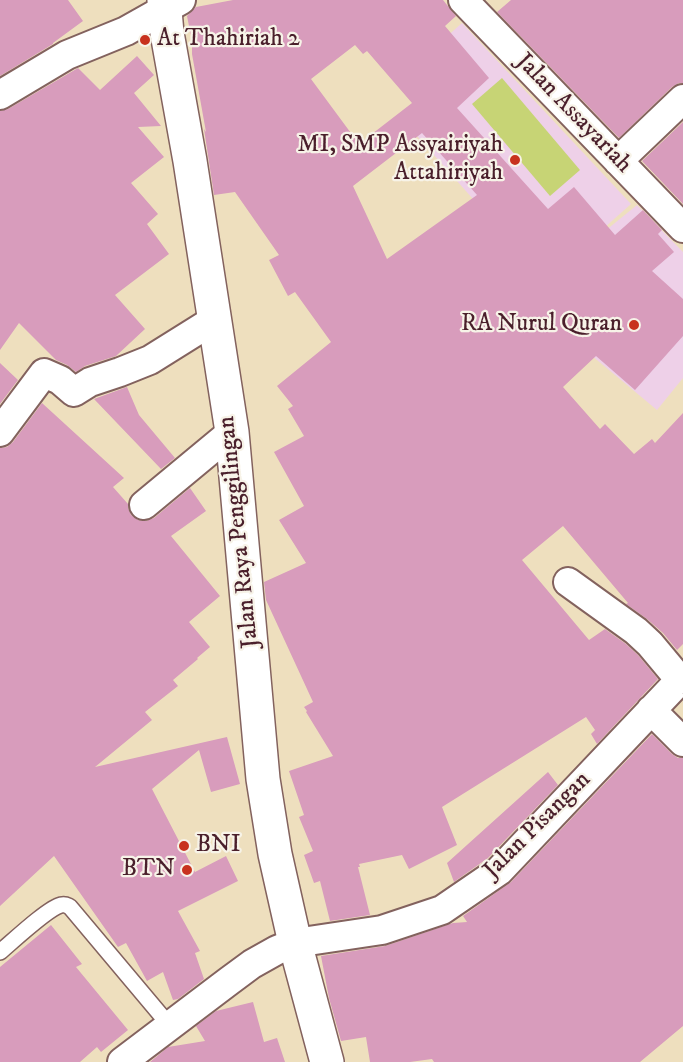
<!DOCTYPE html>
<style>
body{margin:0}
canvas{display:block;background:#eedfbe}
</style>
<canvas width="683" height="1062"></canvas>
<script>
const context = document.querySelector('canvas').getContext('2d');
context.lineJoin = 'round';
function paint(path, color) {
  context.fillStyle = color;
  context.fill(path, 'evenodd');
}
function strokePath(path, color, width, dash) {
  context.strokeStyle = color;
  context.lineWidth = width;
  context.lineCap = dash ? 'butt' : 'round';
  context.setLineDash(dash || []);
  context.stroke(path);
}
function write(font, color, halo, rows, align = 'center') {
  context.font = font + ' "IM FELL DW Pica",serif';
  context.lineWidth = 4.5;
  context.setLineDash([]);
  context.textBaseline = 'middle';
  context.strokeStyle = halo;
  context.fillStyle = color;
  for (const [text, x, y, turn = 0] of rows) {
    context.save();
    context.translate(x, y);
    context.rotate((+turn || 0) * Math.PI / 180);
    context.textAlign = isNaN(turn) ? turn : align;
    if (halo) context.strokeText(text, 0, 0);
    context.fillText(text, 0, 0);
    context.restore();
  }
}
paint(new Path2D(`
 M462,23L631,204L595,236L563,300L400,117L431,86L415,65Z
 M637,205L683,252V378L657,410L591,355L605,231Z`), '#eed0e8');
paint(new Path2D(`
 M502,78L580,170L550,196L472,104Z`), '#c7d475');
paint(new Path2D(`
 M0,0H68L83,21L53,43V44L0,76Z
 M233,0H443L456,16L445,26L489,78L457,108L548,209L574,187L615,235L643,210L662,230L658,234L674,252L652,271L683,299V336L635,390L596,356L563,387L600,429L605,424L634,454L652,439L655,443L683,413V644L677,650L663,633L647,619L626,604L628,603L563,526L522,560L589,640L605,629L626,644L638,655L658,679L597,744L591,734L595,730L586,717L442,807L457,845L409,869L402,855L359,864L360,867H358L370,915L330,921L320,881L314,883L304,855L313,851L299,817L304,815L289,771L333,756L306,712L307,711L304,707L313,702L266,600L264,582L306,563L279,520L304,506L274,452L304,436L288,409L293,406L277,386L331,342L295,292L288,296L269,260L279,255L235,192L214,195L204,129L206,132L192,54V41L187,16L196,7ZM355,45L363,54L367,51L412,103L359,144L311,79ZM422,133L477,195L387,259L353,186Z
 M511,0H683V83H679L672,87L619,138L497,12Z
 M137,56L154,75L134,93L161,126L138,127L164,157L131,183L158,214L147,224L169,254L115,295L145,329L116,356L85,366L76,372L67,365L56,360L19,323L0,350V111L8,109L78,68L100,90Z
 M683,122V204L642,161Z
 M0,363L18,380L0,404Z
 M127,387L139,415L175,458L161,469L94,399Z
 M42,403L124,478L113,487L128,504V508L131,515L138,520L146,521L154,518L190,488L206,511L171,536L220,596L189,622L210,647L197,658L198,659L173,680L178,686L145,712L152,720L95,767L227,737L240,784L211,792L199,750L152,789L195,872L226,856L238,881L178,911L200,951L195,953L204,979L178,999L173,1000L163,972L147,981L126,943L118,947L54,856L0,906V448L7,447L13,442Z
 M652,734L672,754L678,758H683V1026L640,1062H434L432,1059L410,1062H370L366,1037L341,1041L329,998L321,956L385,946L453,923L467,922L463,916L511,882Z
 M548,772L558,785L488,858L454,882L447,863Z
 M51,925L82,964L76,967L128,1030L101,1052L97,1047L80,1062H0V967Z
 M253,1002L264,1042L277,1038L285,1062H150L168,1047L205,1041L196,1026L216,1011Z`), '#d89cbc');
const service = new Path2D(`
 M0,952C12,942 48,908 61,905C66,904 66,905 70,907L170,1026`);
const minor = new Path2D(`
 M463,0L683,228
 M0,95L67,55L126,31L181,0
 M618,161L683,99
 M0,432L44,373L60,380L74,392L90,382L120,372L150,360L214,320
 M144,505L232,432
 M568,582L636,631L650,644L680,680
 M651,710L683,742
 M122,1062L229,981L252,964L277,950L295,943L382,930L442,910L499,871L683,677`);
const secondary = new Path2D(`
 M164,0L167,33L190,161L232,432L263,779L275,854L295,943L327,1062`);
strokePath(service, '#83625e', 18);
strokePath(minor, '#83625e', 32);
strokePath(secondary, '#83625e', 36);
strokePath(service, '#fff', 15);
strokePath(minor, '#fff', 28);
strokePath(secondary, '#fff', 33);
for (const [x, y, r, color] of [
 [145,40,6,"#c8321e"],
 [515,160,6,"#c8321e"],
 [634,325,6,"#c8321e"],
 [184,846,6,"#c8321e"],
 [187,870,6,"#c8321e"]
]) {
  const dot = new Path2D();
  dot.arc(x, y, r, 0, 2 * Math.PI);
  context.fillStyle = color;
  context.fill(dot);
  strokePath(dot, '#f7f3e8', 2);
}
write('24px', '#4a1f2b', '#f7f3e8', [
 ["At Thahiriah 2",157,40,"left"],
 ["MI, SMP Assyairiyah",503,146],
 ["Attahiriyah",503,174],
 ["RA Nurul Quran",622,325],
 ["BNI",196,846,"left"],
 ["BTN",175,870]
], 'right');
write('24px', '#4a1f2b', '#f7f3e8', [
 ["Jalan Assayariah",573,114,46],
 ["Jalan Raya Penggilingan",240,532,-96],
 ["Jalan Pisangan",538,826,-45]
]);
</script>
